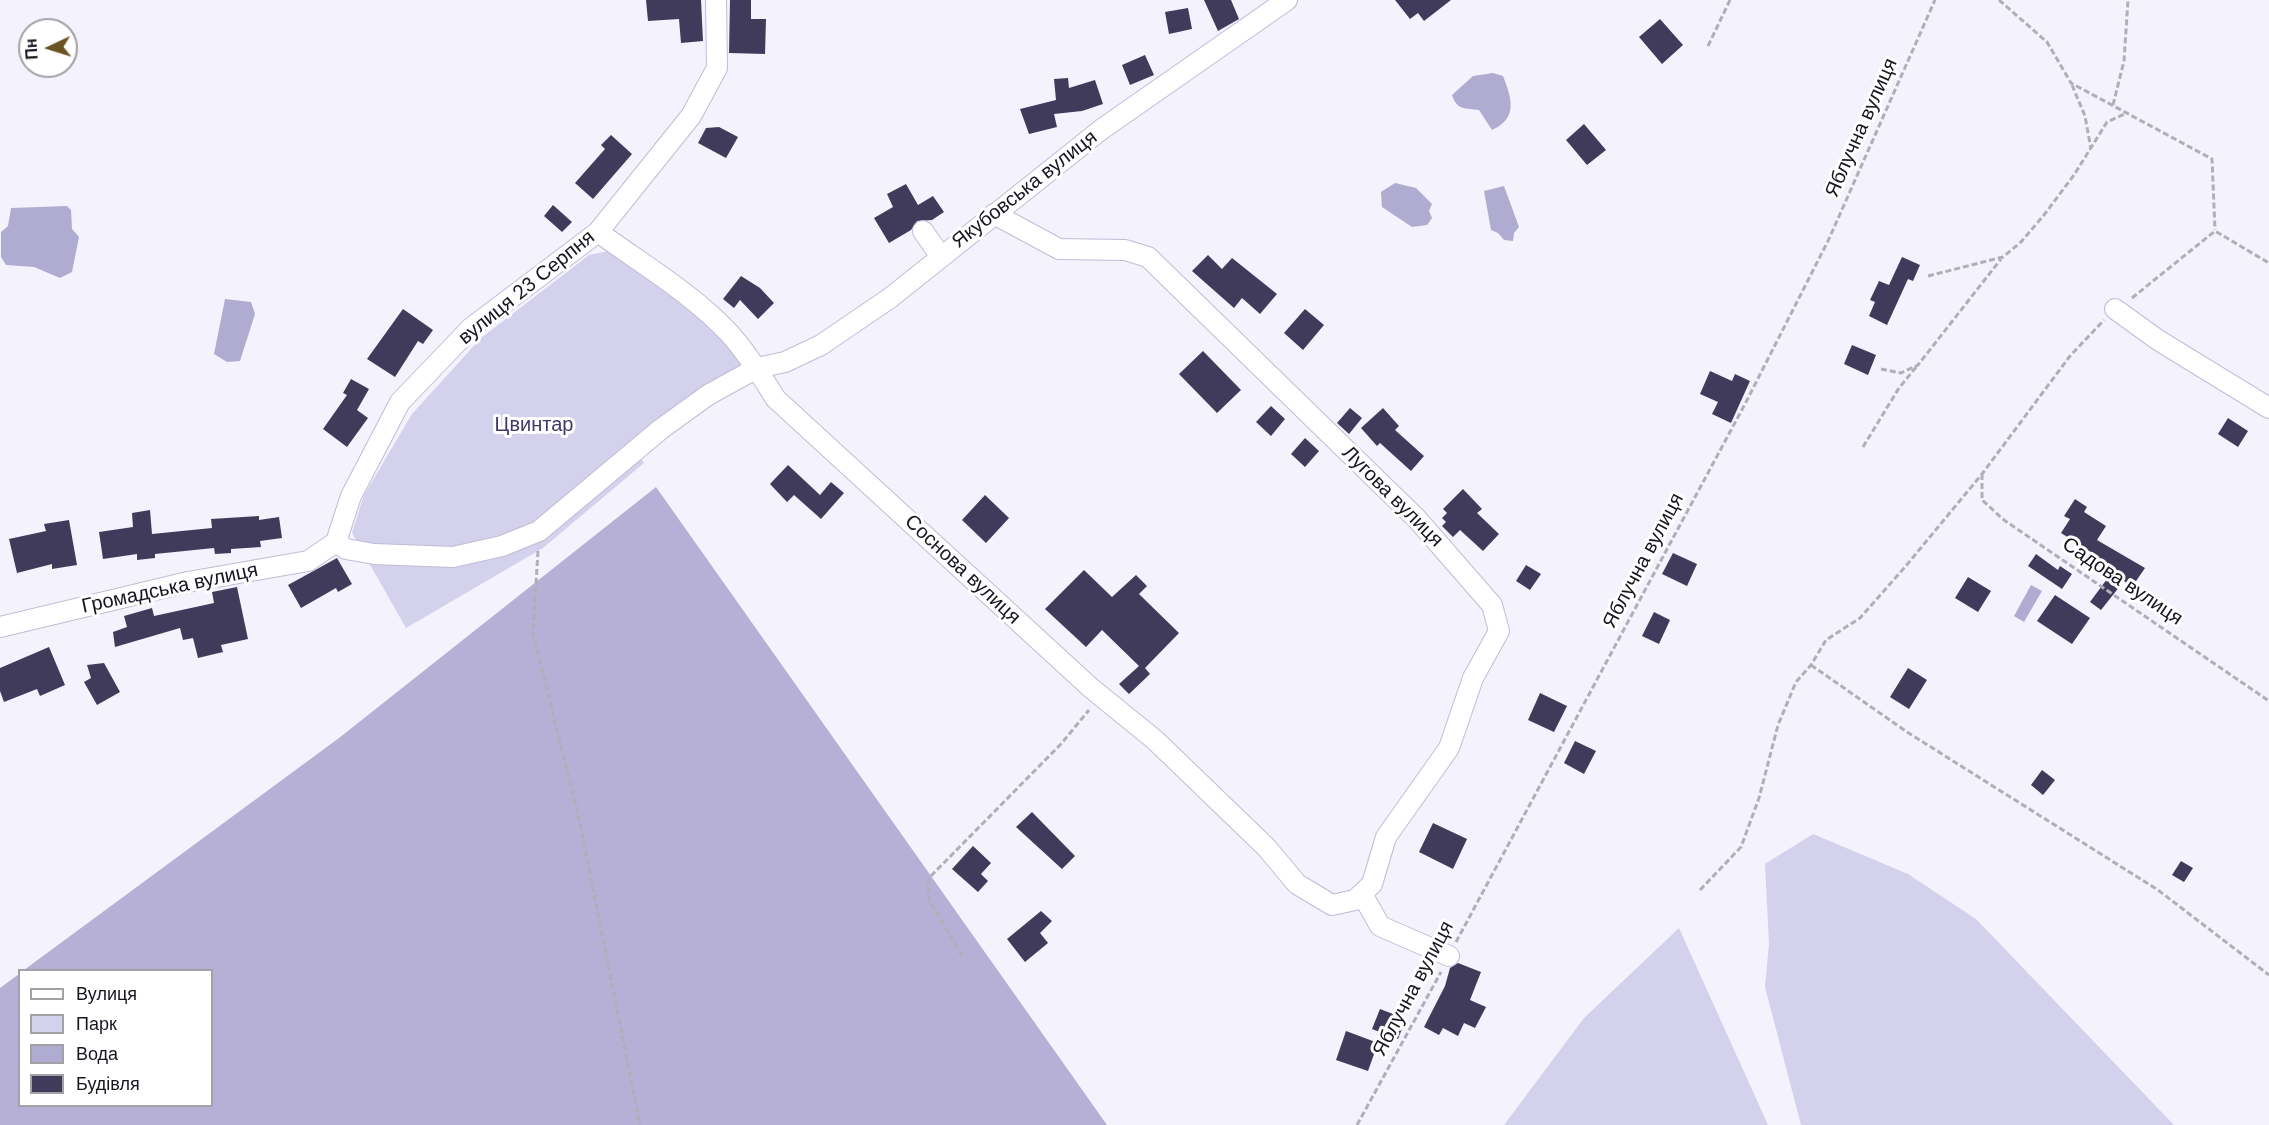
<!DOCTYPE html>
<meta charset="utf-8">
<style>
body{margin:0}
#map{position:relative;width:2269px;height:1125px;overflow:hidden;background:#f3f2fd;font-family:"DM Sans",sans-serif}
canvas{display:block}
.legend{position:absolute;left:18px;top:969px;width:195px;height:138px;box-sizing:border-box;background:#fff;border:2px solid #a2a1a5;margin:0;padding:8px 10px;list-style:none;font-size:18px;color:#17151f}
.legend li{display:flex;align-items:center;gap:12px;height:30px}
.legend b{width:30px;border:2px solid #a2a1a5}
.north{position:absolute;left:18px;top:18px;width:60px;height:60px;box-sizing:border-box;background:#fff;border:2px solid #a2a1a5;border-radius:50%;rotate:266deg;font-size:16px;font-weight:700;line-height:24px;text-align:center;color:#17151f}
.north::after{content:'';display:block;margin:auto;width:21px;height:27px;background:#6b5323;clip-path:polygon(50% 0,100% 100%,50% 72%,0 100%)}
</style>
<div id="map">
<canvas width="2269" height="1125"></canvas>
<ul class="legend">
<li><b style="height:8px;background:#fff"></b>Вулиця</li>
<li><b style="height:16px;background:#d4d1ec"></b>Парк</li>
<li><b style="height:16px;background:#b0abd1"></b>Вода</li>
<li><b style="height:16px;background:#413b5b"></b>Будівля</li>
</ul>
<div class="north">Пн</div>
</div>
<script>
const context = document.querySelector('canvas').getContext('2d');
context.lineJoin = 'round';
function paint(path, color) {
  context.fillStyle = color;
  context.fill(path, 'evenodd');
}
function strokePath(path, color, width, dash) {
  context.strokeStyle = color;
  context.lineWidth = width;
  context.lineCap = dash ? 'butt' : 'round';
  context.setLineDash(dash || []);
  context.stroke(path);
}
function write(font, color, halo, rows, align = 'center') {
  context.font = font + ' "DM Sans",sans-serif';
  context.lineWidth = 6;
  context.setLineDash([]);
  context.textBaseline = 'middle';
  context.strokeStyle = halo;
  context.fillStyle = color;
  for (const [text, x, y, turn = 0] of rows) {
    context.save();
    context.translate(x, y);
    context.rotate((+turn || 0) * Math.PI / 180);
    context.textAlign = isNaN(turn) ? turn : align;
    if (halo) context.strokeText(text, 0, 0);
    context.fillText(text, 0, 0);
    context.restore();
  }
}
paint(new Path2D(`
 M613,250L687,305L745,362L631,443L644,463L543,548L406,628L352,533L364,495L412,414L481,338L589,255Z
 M1813,834L1908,874L1976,919L2174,1125H1801L1765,987L1769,944L1765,864Z
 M1679,928L1768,1125H1504L1584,1018Z`), '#d4d1ec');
paint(new Path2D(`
 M656,487L1107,1125H0V988L19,974L20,1106H212V970H24L339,738Z`), '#b6b0d6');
paint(new Path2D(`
 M1493,73L1503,76C1512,99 1518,118 1492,130L1479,110C1466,108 1457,111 1452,95L1473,76Z
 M1395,183L1416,188L1432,204L1429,211L1432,218L1427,225L1412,227L1382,207L1381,192Z
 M1504,186L1519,227L1514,233L1513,241L1504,240L1498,233L1491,230L1484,191Z
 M67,206L71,210L72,229L79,237L72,272L60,278L34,267L6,265L1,257V232L8,226L11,208Z
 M225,299L251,302L255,314L240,361L227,362L214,354Z
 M2031,585L2042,591L2024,622L2014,616Z`), '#b0abd1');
paint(new Path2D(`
 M646,0H701L703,41L681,43L679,19L648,21Z
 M730,0H751V19H766L765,54L729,53Z
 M1204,0H1231L1239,19L1218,31Z
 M1395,0H1451L1424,21L1418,13L1410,19Z
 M1188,8L1192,29L1169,34L1165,12Z
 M1660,19L1683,45L1662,64L1639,37Z
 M1145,55L1154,75L1130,85L1122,65Z
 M1068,78L1069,88L1095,80L1103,104L1082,111L1054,114L1057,127L1029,134L1020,109L1056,100L1054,79Z
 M1584,124L1606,150L1587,165L1566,140Z
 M719,127L738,137L726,158L698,143L706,128Z
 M611,135L632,154L593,199L575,183L605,149L601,145Z
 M906,184L918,205L933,196L944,212L932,220L917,221L911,230L889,243L874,218L893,207L887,194Z
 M553,205L572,222L562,232L544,216Z
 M1208,255L1222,269L1232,258L1277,294L1260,314L1242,298L1234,308L1192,271Z
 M1902,257L1920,265L1913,281L1908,279L1887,325L1869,316L1875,302L1870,300L1879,281L1889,285Z
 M741,276L760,288L774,303L758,319L740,300L734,308L723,299Z
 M403,309L433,330L423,344L418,341L395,377L367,359Z
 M1305,309L1324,325L1303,350L1284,333Z
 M1852,345L1876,355L1868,375L1844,364Z
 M1203,351L1241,390L1217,413L1179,374Z
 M1710,371L1732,381L1735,374L1750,381L1731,423L1712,414L1718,402L1700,394Z
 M351,379L369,389L357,410L368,418L347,447L323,429L347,395L343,393Z
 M1271,406L1285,419L1271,436L1256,422Z
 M1350,408L1362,418L1349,434L1337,423Z
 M1383,408L1399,426L1395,430L1424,456L1411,471L1380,443L1377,446L1361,428Z
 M2228,418L2248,431L2238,447L2218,434Z
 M1305,438L1319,451L1305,467L1291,454Z
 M788,465L820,495L831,482L844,493L821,519L794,495L787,502L770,484Z
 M1463,489L1482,509L1477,513L1499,534L1483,551L1460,530L1453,537L1442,526L1446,522L1442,518L1447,513L1443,509Z
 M985,495L1009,518L986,543L962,520Z
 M2075,499L2087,507L2084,512L2106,526L2097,540L2145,568L2132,587L2124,581L2101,610L2090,602L2107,579L2089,568L2097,556L2061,533L2070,519L2064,516Z
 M150,510L152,534L212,528L211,519L259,516V520L279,517L282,538L260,541L261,547L231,549V553L215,554L214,548L155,554V558L137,560V554L103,559L99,532L133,527L132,513Z
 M69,520L77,565L52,569V564L17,573L9,539L46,531L44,524Z
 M1673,553L1697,564L1687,586L1662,574Z
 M2036,554L2058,570L2060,566L2072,574L2062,589L2028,566Z
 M337,558L352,584L338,592L336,588L301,608L288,585Z
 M1526,565L1541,574L1530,590L1516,581Z
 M1084,570L1112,597L1136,575L1147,586L1139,594L1179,633L1145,668L1150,674L1129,694L1119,684L1139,666L1102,630L1086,647L1045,609Z
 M1968,577L1991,591L1978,612L1955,598Z
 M237,587L248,639L221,645L223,652L198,658L193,638L183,640L180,628L115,647L113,632L127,627L124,616L152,608L154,616L214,603L212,592Z
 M2055,595L2090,618L2072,644L2037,621Z
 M1654,612L1670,620L1659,644L1642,636Z
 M49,647L65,685L40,696L37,689L4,702L0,691V668Z
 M104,663L120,692L97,705L84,682L91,678L87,665Z
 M1908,668L1927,680L1909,709L1890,697Z
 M1540,693L1567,706L1554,732L1528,720Z
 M1575,741L1596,751L1584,774L1564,763Z
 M2042,770L2055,780L2043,795L2031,785Z
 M1032,812L1075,856L1062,869L1016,827Z
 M1433,823L1467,839L1453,869L1419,852Z
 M973,846L991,863L981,874L988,881L978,892L952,869Z
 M2181,861L2193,868L2184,882L2172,875Z
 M1041,911L1052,921L1040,933L1048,943L1025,962L1007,939Z
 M1458,963L1481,972L1470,1000L1486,1007L1475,1028L1464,1023L1458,1036L1443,1028L1439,1035L1424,1027L1445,986L1450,968Z
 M1380,1009L1406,1019L1398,1039L1372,1029Z
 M1346,1031L1378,1043L1368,1071L1336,1060Z`), '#413b5b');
const street = new Path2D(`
 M923,231L941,257
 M598,232C642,264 693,294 730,334C748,354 762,377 776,399L1091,688L1155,740L1266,847L1297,884L1332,905L1355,900L1372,884L1386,837L1449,748L1473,678L1499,631L1492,605L1417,519L1148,257L1125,250L1059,249L994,214
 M2115,309L2158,340L2269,408
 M336,542L346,549L374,554L453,557L502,546L539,531L661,429L708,395L757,368L785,362L821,345L890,298L1102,129L1287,0
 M336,542L351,496L400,402L471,328L598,232L691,116L717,68L716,0
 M0,627L188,582L308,561L336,542
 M1362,894L1380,926L1449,956`);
strokePath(street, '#c0bcd7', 22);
strokePath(new Path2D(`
 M1999,0L2047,42L2071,83L2212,159L2215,230
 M1708,46L1730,0
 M2072,85L2085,116L2091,149
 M2113,105L2124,61L2128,0
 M1928,276L2003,257L2021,242L2044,215L2074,175L2107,122L2127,113
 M2132,298L2215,231L2269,263
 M1881,369L1901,373L1918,365L2001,259
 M1863,447L1899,388L1917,366
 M1982,474V500L2004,520L2269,701
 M538,551L533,633L580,823L640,1125
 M1811,665L1907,732L2158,890L2269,975
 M1700,890L1741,847L1759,798L1778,725L1796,682L1811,665L1826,640L1860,618L1905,567L1982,474L2070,356L2104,320
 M1456,942L1745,404L1828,241L1935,0
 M962,956L929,899L928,879L1061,744L1089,710
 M1357,1125L1441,972`), '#afaeb9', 3, [6, 3]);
strokePath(street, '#fff', 20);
write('20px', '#17151f', '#fff', [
 ["Яблучна вулиця",1862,128,-66],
 ["Якубовська вулиця",1025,190,-38],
 ["вулиця 23 Серпня",527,288,-39],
 ["Лугова вулиця",1392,497,45],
 ["Яблучна вулиця",1644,561,-62],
 ["Соснова вулиця",962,570,43],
 ["Садова вулиця",2122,582,34],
 ["Громадська вулиця",170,589,-12],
 ["Яблучна вулиця",1414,989,-62]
]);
write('20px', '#43386a', '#fff', [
 ["Цвинтар",534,426]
]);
</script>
